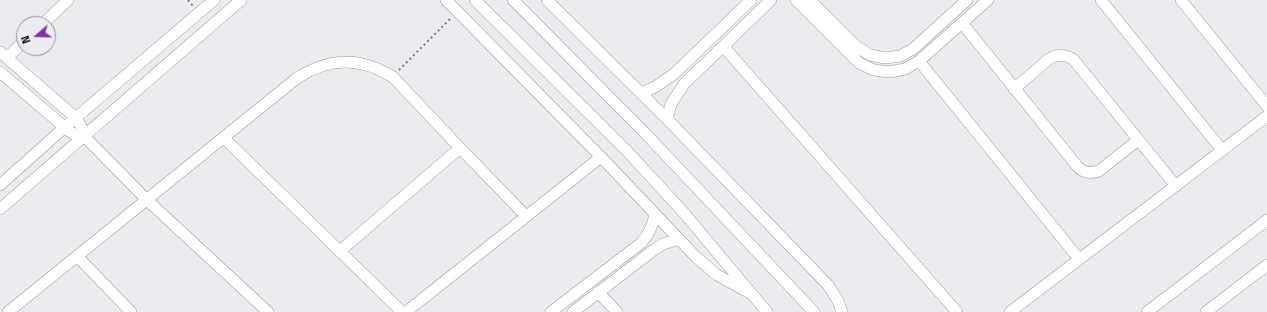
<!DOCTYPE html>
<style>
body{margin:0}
#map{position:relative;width:1267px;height:312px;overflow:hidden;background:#ebecef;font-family:"Titillium Web",sans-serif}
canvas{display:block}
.north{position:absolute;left:16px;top:16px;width:40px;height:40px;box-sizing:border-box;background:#ebecef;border:1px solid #929395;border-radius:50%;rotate:250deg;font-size:11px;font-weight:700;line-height:16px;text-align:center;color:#0d0d0f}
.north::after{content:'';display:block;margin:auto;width:14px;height:18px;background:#8334a4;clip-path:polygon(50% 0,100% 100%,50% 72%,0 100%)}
</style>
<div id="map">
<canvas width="1267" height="312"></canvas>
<div class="north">N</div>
</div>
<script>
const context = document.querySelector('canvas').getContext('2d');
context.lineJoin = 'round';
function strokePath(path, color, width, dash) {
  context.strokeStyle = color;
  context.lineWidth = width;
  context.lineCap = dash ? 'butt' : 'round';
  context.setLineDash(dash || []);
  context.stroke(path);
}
const minor = new Path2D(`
 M446,0L601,157L696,257L717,275L748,292
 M475,0L628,152L684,213L767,312
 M513,0L644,132L814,312
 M547,0L667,119L828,285L838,301L842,312
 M796,0L859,63L874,70L889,72L905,69L919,61L988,0
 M810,0L857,47L870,55L885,58L900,56L913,49L967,0
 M1101,0L1222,150
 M1181,0L1267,106
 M962,23L1077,166C1083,173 1090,174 1099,171L1138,140
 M43,24L68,0
 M723,46L957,312
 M0,52L76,118L81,126L84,136
 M7,58L24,41
 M919,61L1079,259
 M0,72L69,131L74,134L84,136L147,200L268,312
 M1014,89L1049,59C1057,54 1064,54 1073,59L1176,186
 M641,93L655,87L674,74L751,0
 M667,119L671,104L684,84L771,0
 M224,138L402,312
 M0,185L65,127L214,0
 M0,209L241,0
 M340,251L460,148
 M77,256L131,312
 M598,292L617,312
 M8,312L297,78C330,57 360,57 393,77L460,148L526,216
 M406,312L601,157
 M551,312L641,243C649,235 653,225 655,214
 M573,312L655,249L663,244L679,239
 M1010,312L1267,116
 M1147,312L1267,220
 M1206,312L1267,265`);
strokePath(minor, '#99999c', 12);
strokePath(new Path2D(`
 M188,0L193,6
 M399,70L451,18`), '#797a7c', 2, [2, 3]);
strokePath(minor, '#fff', 11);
</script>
